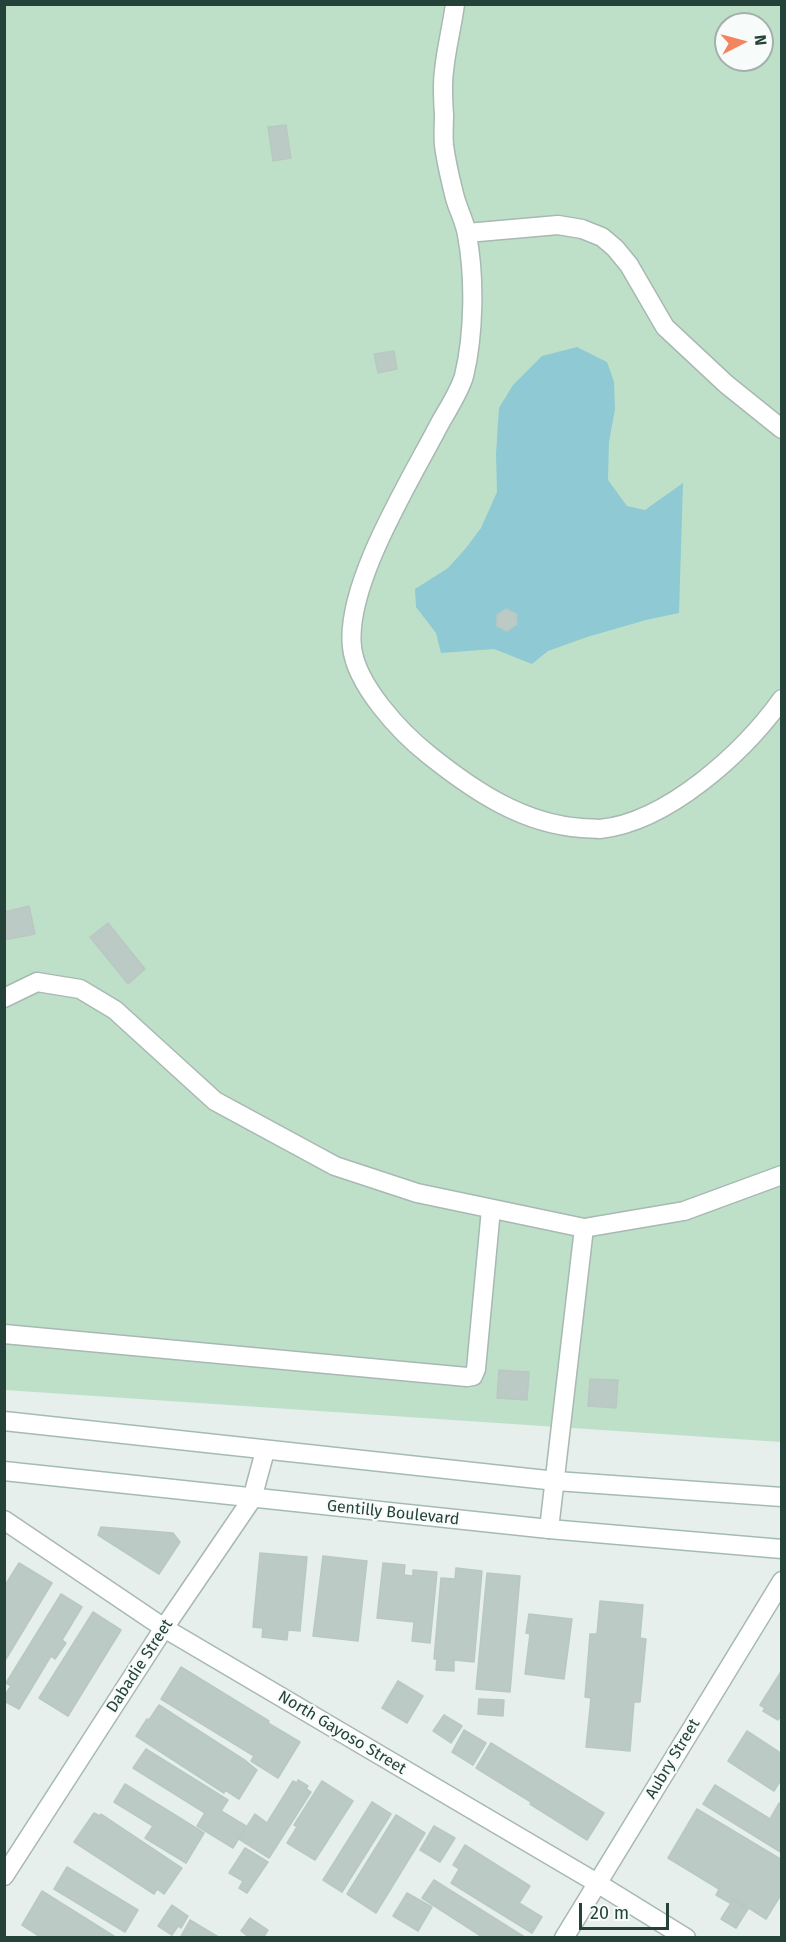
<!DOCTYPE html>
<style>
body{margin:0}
#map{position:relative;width:786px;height:1942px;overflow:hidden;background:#e6efeb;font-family:"Fira Sans",sans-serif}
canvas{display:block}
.frame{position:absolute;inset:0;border:6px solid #24423a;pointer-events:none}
.north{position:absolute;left:714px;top:12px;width:60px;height:60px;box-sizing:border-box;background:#f7fbf9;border:2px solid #a3b1ad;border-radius:50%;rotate:84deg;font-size:16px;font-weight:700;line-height:24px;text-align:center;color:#24423a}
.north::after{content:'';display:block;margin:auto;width:21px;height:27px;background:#f4845f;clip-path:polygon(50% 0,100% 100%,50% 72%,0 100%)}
.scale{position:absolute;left:579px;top:1903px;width:90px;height:27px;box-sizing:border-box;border:3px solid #24423a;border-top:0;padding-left:8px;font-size:18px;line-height:21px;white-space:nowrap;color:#24423a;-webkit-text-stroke:4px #f7fbf9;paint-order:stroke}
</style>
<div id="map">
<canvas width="786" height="1942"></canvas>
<div class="frame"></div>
<div class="north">N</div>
<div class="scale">20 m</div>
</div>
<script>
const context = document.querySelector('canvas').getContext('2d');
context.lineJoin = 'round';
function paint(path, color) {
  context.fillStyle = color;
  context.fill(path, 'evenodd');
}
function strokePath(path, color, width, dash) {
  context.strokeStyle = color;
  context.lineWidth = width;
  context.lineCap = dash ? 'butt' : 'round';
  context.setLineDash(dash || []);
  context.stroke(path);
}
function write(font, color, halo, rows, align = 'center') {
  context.font = font + ' "Fira Sans",sans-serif';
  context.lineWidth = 4.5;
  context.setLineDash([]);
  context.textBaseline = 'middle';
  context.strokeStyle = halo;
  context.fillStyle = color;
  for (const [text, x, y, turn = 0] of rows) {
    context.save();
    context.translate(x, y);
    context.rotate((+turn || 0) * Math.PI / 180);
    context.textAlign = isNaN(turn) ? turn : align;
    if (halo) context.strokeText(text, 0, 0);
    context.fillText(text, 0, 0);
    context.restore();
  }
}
paint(new Path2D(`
 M4,5H781V1442L5,1390ZM726,24H762V60H726Z`), '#bfe0c8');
paint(new Path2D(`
 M577,347L607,362L614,382L615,409L609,442L608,480L627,506L645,510L683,483L679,613L646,620L587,637L548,651L532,664L494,649L441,653L436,633L416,607L415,589L448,568L466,548L481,528L497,492L496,454L499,408L513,385L542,356Z`), '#8ec9d4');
const building = new Path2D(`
 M286,125L291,158L273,161L268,127Z
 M394,351L397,369L378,373L374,354Z
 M506,609L516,614L517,624L507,631L497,626V615Z
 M29,906L35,934L4,940V912Z
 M108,923L145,969L128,984L90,937Z
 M499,1370L529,1372L527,1400L497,1398Z
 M590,1379L618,1380L616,1408L588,1406Z
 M101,1527L173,1533L180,1542L159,1574L98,1535Z
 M260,1553L307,1557L300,1631L288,1630L287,1640L262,1637L263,1628L253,1627Z
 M323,1556L367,1561L358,1641L313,1636Z
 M19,1563L52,1583L6,1659L4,1658V1587Z
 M383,1563L405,1565L404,1575L413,1576V1570L437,1572L430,1643L412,1641L414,1622L377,1618Z
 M456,1568L482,1571L474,1662L454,1660V1671L436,1670L437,1659H434L441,1578L455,1579Z
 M487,1573L520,1576L510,1692L476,1689Z
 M61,1594L82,1607L62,1640L66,1643L55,1659L51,1656L19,1709L4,1701V1696L11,1686L6,1683Z
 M600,1601L643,1605L640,1638L646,1639L640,1702H634L630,1751L586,1747L591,1698L585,1697L590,1634H597Z
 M93,1612L121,1630L68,1716L39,1698Z
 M529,1614L572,1619L564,1679L525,1674L530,1634L526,1633Z
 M181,1667L269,1721L268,1723L300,1742L278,1778L251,1761L254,1756L161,1699Z
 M782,1670V1719L779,1718L778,1720L763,1711L765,1708L760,1705Z
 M398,1681L423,1696L407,1723L382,1708Z
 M479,1699L504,1700L503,1716L478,1714Z
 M159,1705L246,1761L257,1770L239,1799L225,1790L224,1793L136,1736L147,1719L149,1720Z
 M444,1715L462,1726L451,1743L433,1731Z
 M464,1730L486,1743L473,1765L452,1752Z
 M747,1731L782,1754V1778L774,1791L728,1761Z
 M491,1743L604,1813L587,1840L530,1804L531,1802L476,1768Z
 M146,1749L228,1800L221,1811L246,1826L233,1848L197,1826L205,1813L133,1768Z
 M298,1780L308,1786L306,1789L311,1792L269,1858L239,1839L255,1814L267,1823L293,1781L297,1783Z
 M322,1781L353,1801L315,1860L287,1843L297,1827L294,1825Z
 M125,1784L204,1833L186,1863L145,1838L153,1826L114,1802Z
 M715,1785L770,1819L779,1803L782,1805V1853L703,1804Z
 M372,1802L391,1814L342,1892L323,1880Z
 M697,1809L782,1860V1893L766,1919L733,1898L730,1903L716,1895L719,1889L668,1858Z
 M94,1813L100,1816L101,1814L182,1868L164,1894L157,1889L154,1894L74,1842Z
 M396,1815L425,1833L376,1913L347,1894Z
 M434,1826L455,1838L440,1862L420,1850Z
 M465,1845L530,1886L519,1903L542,1917L532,1933L451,1883L459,1869L453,1865Z
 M245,1848L268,1862L247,1893L239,1888L243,1881L229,1873Z
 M67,1867L138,1910L125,1932L54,1889Z
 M434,1880L526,1938H484L422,1898Z
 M42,1891L117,1938H42L22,1925Z
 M407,1893L432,1907L418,1931L393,1916Z
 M733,1900L748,1909L736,1928L721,1919Z
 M172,1905L188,1916L181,1928L178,1926L172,1935L158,1926Z
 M250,1918L268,1930L263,1938H250L241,1931Z
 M190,1920L220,1938H180Z`);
paint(building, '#bbcac4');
strokePath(building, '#b8c9c2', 1.5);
const service = new Path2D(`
 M455,4C452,27 446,49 444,71C442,85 443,100 444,115C444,125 443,135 444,145C446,161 450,178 454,194C457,208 465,221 467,235C475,277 474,335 464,376C459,393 447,410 439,425C410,481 345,585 352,647C356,685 400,732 429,755C474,791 523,824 582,828C588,828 595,829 600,829C668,822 744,752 782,699
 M467,233L558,225L582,229L602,237L615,248L629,265L665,327L726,384L782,429
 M4,998L37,982L80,989L115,1010L215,1101L335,1166L417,1193L584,1228L684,1211L782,1175
 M4,1334L467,1377L473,1376L476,1369L491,1209
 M549,1529L584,1228`);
const minor = new Path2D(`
 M4,1520L164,1628L597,1883L686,1938
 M4,1876L164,1628L252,1499L265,1451
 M564,1938L782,1581`);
const secondary = new Path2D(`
 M4,1421L556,1481L782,1497
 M4,1471L549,1529L782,1549`);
strokePath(service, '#a8b8b2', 21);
strokePath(minor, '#a8b8b2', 21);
strokePath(secondary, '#a4bbb3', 21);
strokePath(service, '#fff', 18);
strokePath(minor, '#fff', 18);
strokePath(secondary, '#fff', 18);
write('16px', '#24423a', '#f7fbf9', [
 ["Gentilly Boulevard",393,1513,6],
 ["Dabadie Street",140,1666,-57],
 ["North Gayoso Street",342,1733,31],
 ["Aubry Street",673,1759,-59]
]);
</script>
